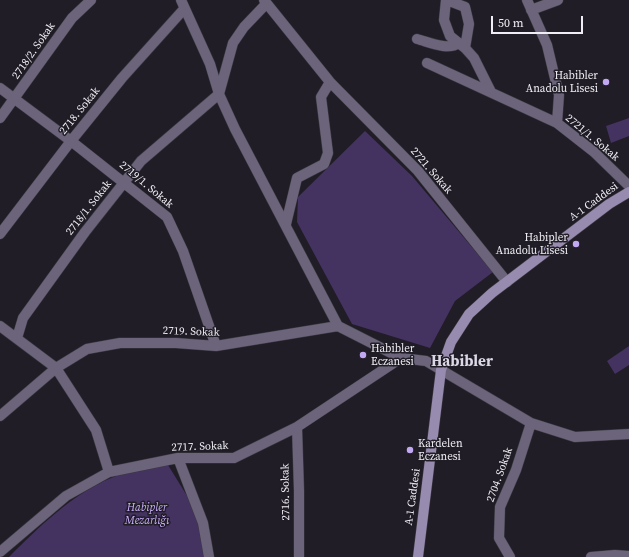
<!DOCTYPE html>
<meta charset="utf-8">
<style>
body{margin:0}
#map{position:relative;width:629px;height:557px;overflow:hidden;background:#201d26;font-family:"Source Serif 4",serif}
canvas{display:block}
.scale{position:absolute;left:491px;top:16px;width:92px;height:18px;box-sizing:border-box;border:2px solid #f0eef4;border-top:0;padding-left:5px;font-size:12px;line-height:14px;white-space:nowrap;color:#f0eef4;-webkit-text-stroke:3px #201d26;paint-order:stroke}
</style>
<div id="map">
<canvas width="629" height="557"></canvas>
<div class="scale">50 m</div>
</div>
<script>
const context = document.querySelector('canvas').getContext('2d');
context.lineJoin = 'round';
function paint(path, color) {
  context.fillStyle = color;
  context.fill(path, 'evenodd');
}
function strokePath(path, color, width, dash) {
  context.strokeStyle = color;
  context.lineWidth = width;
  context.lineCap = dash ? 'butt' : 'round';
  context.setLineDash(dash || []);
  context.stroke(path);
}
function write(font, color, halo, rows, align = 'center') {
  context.font = font + ' "Source Serif 4",serif';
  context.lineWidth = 3;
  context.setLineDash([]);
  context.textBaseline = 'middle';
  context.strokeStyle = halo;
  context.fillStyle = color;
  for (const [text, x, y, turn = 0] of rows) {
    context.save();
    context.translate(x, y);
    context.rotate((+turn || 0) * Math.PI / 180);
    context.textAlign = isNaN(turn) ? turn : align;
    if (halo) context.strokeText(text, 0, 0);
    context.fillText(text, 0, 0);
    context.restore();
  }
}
paint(new Path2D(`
 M629,118V136L611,143L606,126Z
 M365,131L412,176L493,272L455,301L430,348L352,324L297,222L298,197Z
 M629,346V365L615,374L607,361Z
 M168,465L197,512L205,557H9C39,527 71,495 111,478C127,471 150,469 168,465Z`), '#443260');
const minor = new Path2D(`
 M181,0L210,64L219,94L235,129L338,326
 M264,0L330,82L418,171L507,282
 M446,0L444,20L450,36L465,48L474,58L491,92
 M447,0L465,7L469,24L465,48
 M527,0L547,45L559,95L557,123
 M531,10L558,0
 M417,39C429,42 448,51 459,43
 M427,63L557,123L594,152L629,186
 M0,88L71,141L167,217L183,251L216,346
 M0,118L72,18L91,0
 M286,224L297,178L324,164L328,153L321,97L330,82
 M0,234L71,141L122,78L184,9
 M0,326L56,368L96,430L109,472
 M17,338L23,318L85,232L141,161L219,94L233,43L244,27L266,4
 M0,416L56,368L87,349L120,343H176L216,346L338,326L401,358L426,361L531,423L575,437L629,434
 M297,427L299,491V557
 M178,458L203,523L209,557
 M0,552L66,496L109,472L178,458H234L297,427L401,358
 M510,557L499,538L500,507L516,470L531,423
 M591,557L615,555L629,556`);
const secondary = new Path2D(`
 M418,557L441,370L451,342L469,314L492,293L609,204L629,192`);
strokePath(minor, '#3d3a43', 11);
strokePath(secondary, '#3d3a43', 11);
strokePath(minor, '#6b647a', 10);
strokePath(secondary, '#978baf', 10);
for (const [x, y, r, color] of [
 [606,82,4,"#c2a8f2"],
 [576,244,4,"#c2a8f2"],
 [363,355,4,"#c2a8f2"],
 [410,450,4,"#c2a8f2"]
]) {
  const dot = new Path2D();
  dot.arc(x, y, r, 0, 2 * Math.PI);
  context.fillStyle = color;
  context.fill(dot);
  strokePath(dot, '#201d26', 1.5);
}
write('11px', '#f0eef4', '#201d26', [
 ["2718/2. Sokak",34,51,-55],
 ["2718. Sokak",80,111,-51],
 ["2721/1. Sokak",592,138,40],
 ["2721. Sokak",431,171,49],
 ["2719/1. Sokak",146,185,40],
 ["A-1 Caddesi",594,202,-36],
 ["2718/1. Sokak",89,208,-52],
 ["2719. Sokak",191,332,2],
 ["2717. Sokak",200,447,-2],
 ["2704. Sokak",500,475,-70],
 ["2716. Sokak",286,492,-91],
 ["A-1 Caddesi",413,497,-82]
]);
write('11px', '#f0eef4', '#201d26', [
 ["Habibler",598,76],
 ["Anadolu Lisesi",598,89],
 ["Habipler",568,238],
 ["Anadolu Lisesi",568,251],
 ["Habibler",371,349,"left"],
 ["Eczanesi",371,362,"left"],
 ["Kardelen",418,444,"left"],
 ["Eczanesi",418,457,"left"]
], 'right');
write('italic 11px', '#ccb1fe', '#201d26', [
 ["Habipler",147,508],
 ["Mezarlığı",147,521]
]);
write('bold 15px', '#dcd8e5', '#201d26', [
 ["Habibler",462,362]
]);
</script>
